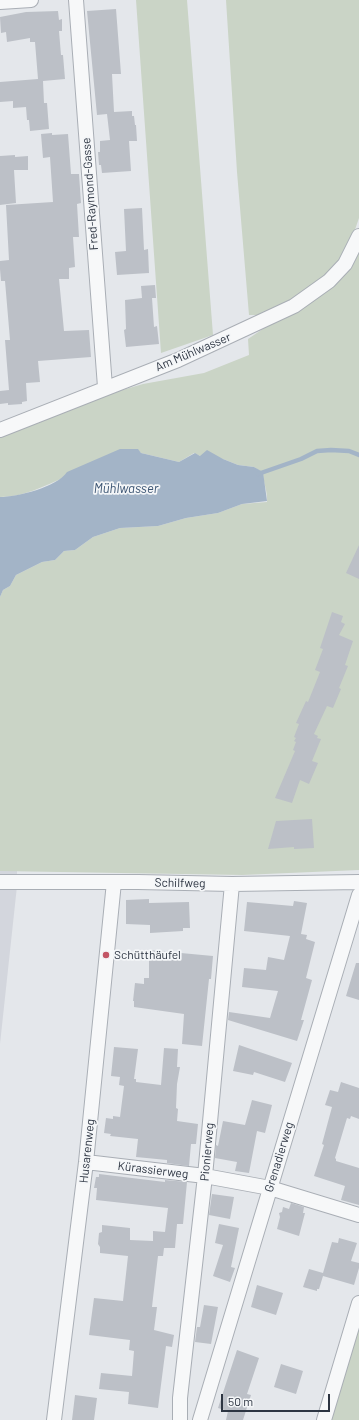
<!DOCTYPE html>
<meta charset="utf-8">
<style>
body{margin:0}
#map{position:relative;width:359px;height:1420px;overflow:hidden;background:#e4e7eb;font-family:Barlow,sans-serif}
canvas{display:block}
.scale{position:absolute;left:221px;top:1394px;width:109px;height:18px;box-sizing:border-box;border:2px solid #2d3542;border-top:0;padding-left:5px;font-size:12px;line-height:14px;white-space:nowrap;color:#2d3542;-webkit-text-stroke:3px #f4f6f8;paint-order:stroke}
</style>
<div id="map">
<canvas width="359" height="1420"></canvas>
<div class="scale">50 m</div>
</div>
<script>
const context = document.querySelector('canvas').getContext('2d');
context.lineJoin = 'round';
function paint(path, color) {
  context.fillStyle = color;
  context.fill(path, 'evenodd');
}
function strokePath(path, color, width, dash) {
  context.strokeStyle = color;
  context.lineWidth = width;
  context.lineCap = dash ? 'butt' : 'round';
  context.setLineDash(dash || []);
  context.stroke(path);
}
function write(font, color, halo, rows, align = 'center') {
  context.font = font + ' Barlow,sans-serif';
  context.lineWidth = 3.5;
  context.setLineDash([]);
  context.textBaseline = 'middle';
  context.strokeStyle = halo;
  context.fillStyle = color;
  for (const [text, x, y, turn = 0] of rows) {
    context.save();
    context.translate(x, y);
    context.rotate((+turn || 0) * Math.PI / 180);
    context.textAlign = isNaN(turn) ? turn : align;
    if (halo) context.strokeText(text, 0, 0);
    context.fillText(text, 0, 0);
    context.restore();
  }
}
paint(new Path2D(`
 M17,870V886L0,1044V871Z`), '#d3d6dd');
paint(new Path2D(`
 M136,0H187L213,335L161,353Z
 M226,0H359V218C354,233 349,248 340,261C327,281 286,305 264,314C260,315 254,315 249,315L237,172Z
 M359,249V870L242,875L0,871V597L3,590L10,586L16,575L42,562L55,560L64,551L75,550L93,537L120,528L158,526L186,518L218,513L242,504L267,502C268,492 263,482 263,473L254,467L238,465L223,459L200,456L194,453L179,462L141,453L137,449C113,458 88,467 65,477C44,486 24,497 0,497V438L88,400L143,384L204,373L249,355L248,339L270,324Z
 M359,1321V1420H329Z`), '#cad4c6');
paint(new Path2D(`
 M120,449H138L141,453L179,462L195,453L200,456L207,450L223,459L238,465L254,467L263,472L267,501L242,504L218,513L186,518L158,526L120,528L93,537L75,550L64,551L55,560L42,562L16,575L10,586L3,590L0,597V497C17,497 57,487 67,472Z`), '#a3b4c7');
strokePath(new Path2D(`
 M258,474L301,459L317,451L331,450L349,451L359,455`), '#a3b4c7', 4.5);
paint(new Path2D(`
 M116,9L121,74H112L114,112L132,111V116H134L135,125H136L137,141H129L131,171L102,173L101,165H99L98,152H100V141L110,140L107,114L97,115L87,11Z
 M58,11L59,20L62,19V31H59L61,55H63L65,79L43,81L44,103H47L49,129L30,131L29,120H27L26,107L13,108V101L0,102V82L38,79L35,42H30V38L7,42L6,32L1,33L0,17L26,12Z
 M52,133V135L68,134L71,174H79L81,203L77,204L79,237H73L75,267L69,268V279H59L64,331L89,330L91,357L38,361L40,382L26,383L27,401L22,402V404L8,405V403L0,404V391L9,390L5,340H10L5,281H1L0,269V261L9,260L6,205L53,202L50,157L43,158L41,134Z
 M15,155V157L28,156V170H14L16,203L0,205V156Z
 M142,208L144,250L148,249L149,273L117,275L115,252L126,251L124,209Z
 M155,285L156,298H152L154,327L157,326L159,344L126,347L124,330L126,329L125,300L142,298L141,286Z
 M359,545V579L346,573Z
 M332,612L343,616L341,622L345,624L339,635L353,641L345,665L348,666L339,688L341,689L333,708L327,706L314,734L318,736L317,738L321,739L312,761L318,763L309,784L300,780L292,803L275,798L295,751L293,750L296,742L294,741L296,738L294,737L299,724L296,723L306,701L308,702L320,672L315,670L323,649L320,648Z
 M312,819L314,848L294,849V847L268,849L276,821Z
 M149,899V903L189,902L190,928H183V931L150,933V925L126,924V900Z
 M294,901L307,903L301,934L307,935L306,939L315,942L306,978L312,980L301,1020H304L297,1041L228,1020L229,1012L270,1018L278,991L242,987L244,968L266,970L268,957L284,960L290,936L244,931L247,902L293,906Z
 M149,950L213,956L211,979H209L202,1046L182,1044L184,1014L134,1007V1001H133L135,983L144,984V978H149Z
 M356,963H359V1000L346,996Z
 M239,1045L292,1063L285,1082L254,1072L253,1075L233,1071Z
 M114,1047L138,1049L134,1079H136V1082L161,1085L164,1048L178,1049L177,1067H180L177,1084L176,1108L178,1109L177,1121L198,1124L196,1144H191L189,1166L167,1163V1160L136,1157L138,1139L110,1136L111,1134L104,1133L106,1118L113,1119V1116L120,1117L124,1086L119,1085L120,1077L111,1076Z
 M341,1082L359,1088V1119L351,1116L350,1119L347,1118L335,1158L336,1159V1161L359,1168V1205L341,1200L345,1186L314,1176L324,1145L322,1144L332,1107L325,1105L330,1090L338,1092Z
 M252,1100L272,1105L265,1133L257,1131L249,1173L235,1171L237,1162L215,1158L216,1145L218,1146L223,1121L245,1125Z
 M99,1174L165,1182V1180L187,1182L183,1224H177L175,1248H164L163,1256H158L153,1298L152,1307H157L154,1330L174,1335L172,1347L166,1346L158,1408L128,1404L129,1392L99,1389L101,1373L132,1376L134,1351L129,1350L130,1340L89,1335L94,1298L123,1301L128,1256L100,1253V1247L98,1244L99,1233L102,1232V1225L130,1228V1240L153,1241V1231L165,1232L168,1208L96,1200L97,1188H94L96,1177H99Z
 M212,1194L234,1197L230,1219L209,1215Z
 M291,1203L304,1207L303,1213H305L299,1236L277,1229L280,1217L279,1213L282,1212L283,1207L289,1209Z
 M219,1224L239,1228L231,1267L235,1268L230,1282L213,1276L223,1245L215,1243Z
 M339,1238L357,1243L351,1261L359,1263V1268L354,1285L323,1276L319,1289H317V1291L303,1287L309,1269L323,1273L332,1242L338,1243Z
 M257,1285L283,1293L276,1315L251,1307Z
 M204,1305L218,1307L211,1344L195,1342L197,1327H200Z
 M237,1350L259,1358L247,1394L251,1395L243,1420H226L228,1411L218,1408Z
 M281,1364L303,1371L296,1394L274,1387Z
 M75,1395L97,1398L94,1420H72Z`), '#bcc0c7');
const minor = new Path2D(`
 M76,0L105,387
 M0,2L31,0
 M0,430L178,360L294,306L329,281L345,264L359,236
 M0,882H138L232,884L359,882
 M86,1162L205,1176L270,1188L359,1215
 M54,1420L86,1162L114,882
 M180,1420V1398L205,1176L232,884
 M200,1420L359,895
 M324,1420L359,1303`);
strokePath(minor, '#a9aeb5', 16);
strokePath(minor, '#f7f8f9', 14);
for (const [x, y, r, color] of [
 [106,955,4,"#c35666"]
]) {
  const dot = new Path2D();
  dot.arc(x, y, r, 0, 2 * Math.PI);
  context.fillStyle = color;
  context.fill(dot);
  strokePath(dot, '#f4f6f8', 1.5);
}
write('12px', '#2d3542', '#f4f6f8', [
 ["Fred-Raymond-Gasse",90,194,-94],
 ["Am Mühlwasser",193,352,-23],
 ["Schilfweg",180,883,1],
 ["Husarenweg",87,1151,-84],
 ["Pionierweg",207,1152,-85],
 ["Grenadierweg",279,1157,-73],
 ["Kürassierweg",153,1170,7]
]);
write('12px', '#2d3542', '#f4f6f8', [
 ["Schütthäufel",114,955]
], 'left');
write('italic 13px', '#3b5472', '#f4f6f8', [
 ["Mühlwasser",126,489]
]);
</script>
